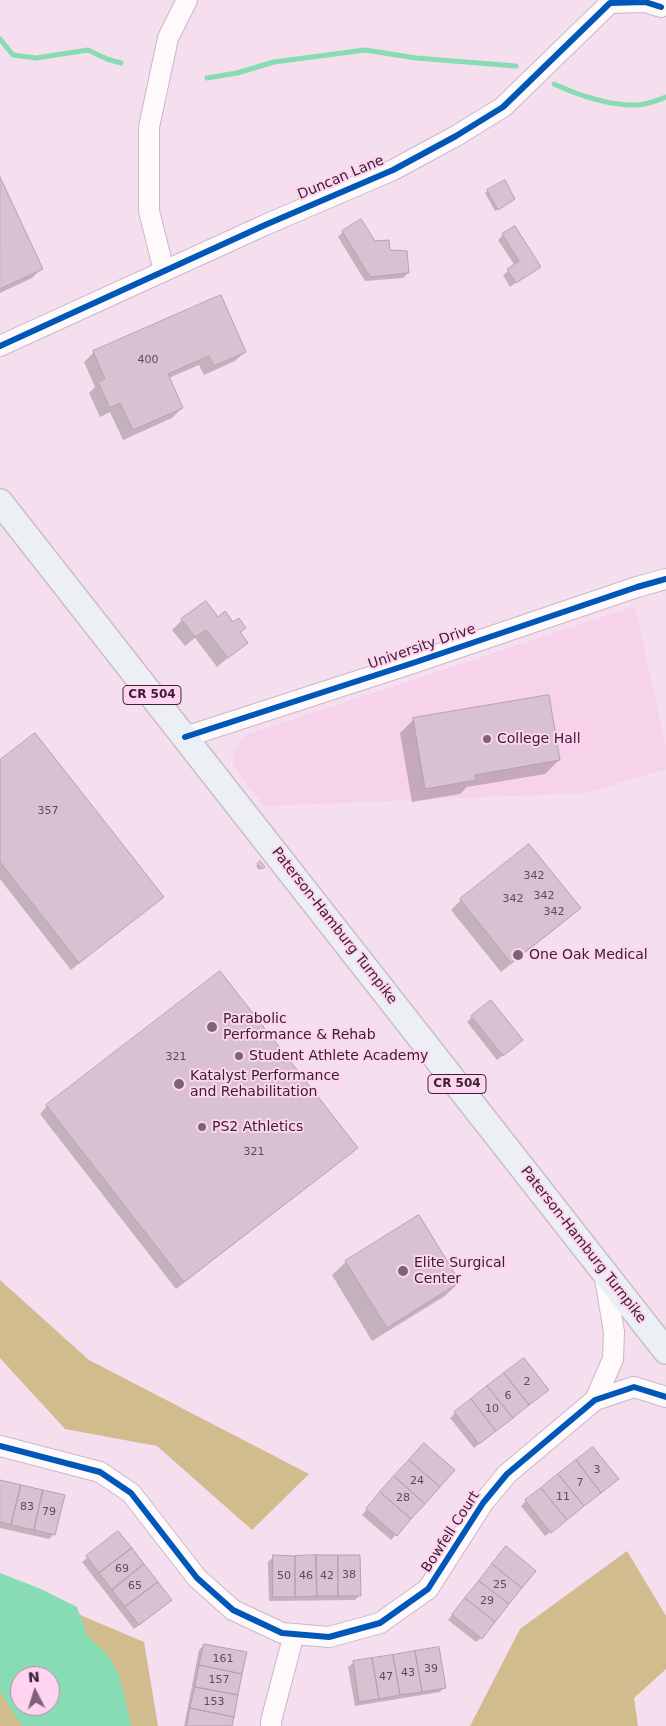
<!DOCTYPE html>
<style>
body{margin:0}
#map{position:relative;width:666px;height:1726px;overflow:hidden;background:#f5deee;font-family:"DejaVu Sans",sans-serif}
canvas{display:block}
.north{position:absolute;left:10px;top:1666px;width:50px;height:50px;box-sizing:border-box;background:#ffd4f1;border:1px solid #b18ca5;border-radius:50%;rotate:355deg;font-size:14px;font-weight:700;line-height:20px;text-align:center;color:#3c2134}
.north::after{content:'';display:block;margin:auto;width:18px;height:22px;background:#7d6375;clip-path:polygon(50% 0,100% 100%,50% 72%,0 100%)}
</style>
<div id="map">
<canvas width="666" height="1726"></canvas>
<div class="north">N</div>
</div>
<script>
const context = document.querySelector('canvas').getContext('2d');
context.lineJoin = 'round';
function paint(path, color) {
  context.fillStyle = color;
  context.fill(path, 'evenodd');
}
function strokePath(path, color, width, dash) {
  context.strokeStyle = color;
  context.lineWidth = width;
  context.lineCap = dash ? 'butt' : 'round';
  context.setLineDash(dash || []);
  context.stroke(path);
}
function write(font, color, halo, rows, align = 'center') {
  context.font = font + ' "DejaVu Sans",sans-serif';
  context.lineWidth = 4;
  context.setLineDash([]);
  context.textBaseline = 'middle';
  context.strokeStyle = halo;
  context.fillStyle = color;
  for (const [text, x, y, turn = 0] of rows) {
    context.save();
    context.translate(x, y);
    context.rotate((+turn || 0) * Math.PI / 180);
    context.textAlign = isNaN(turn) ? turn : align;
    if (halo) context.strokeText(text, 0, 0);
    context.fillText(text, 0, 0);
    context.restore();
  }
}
paint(new Path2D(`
 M635,606L666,747V769L586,793L264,806L234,767L233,750L247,735Z`), '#f7d2eb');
paint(new Path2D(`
 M0,1280L89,1360L309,1474L252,1530L157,1446L65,1429L0,1358Z
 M627,1551L666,1616V1669L634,1698L638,1726H470L520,1629Z
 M0,1581L144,1642L158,1726H0ZM20,1676H50V1706H20Z`), '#d1bc8e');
paint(new Path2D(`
 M0,1573L41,1589L77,1607L88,1637L106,1653L118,1672L125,1698L131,1726H22L0,1691ZM20,1676H50V1706H20Z`), '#88dcb4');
paint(new Path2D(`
 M0,180L41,269L32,278L0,293Z
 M504,181L512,201L495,211L485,193Z
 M343,232L374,242L389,251L408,273L403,278L365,281L338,237Z
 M503,235L540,266L510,287L503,275L515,266L498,240Z
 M94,352H245L235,361L204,375L199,365L169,378L182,408L172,418L123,440L110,412L100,417L89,393L95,387L84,362Z
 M218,618L245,628L239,633L246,643L217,667L195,638L185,646L172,630L182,620Z
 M414,719L559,760L545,774L467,787L460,794L412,802L400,733Z
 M0,762L162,897L71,970L0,879Z
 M529,845L579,908L569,918L501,972L451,910L461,900Z
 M260,863L263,867L259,870L256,866Z
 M472,1017L516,1045L497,1060L467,1022Z
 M47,1106L348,1155L176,1289L40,1114Z
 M346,1262L459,1282L445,1296L372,1341L332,1275Z
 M547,1390L474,1448L450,1418L455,1413Z
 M419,1449L453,1470L391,1540L362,1515Z
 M0,1481L54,1534L49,1539L0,1528Z
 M612,1484L545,1536L521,1506L526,1501Z
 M118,1533L166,1605L134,1629L82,1562Z
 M502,1553L481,1638L476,1642L448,1620Z
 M273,1557L360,1595L355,1600L269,1601L268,1562Z
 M204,1645L231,1726H184L199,1650Z
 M353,1663L445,1687L440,1692L355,1706L348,1667Z`), '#0003');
strokePath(new Path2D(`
 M0,39L13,55L36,58L88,50L107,59L121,63
 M207,78L237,73L274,62L365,50L416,58L516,66
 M554,84C580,96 610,106 639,105C648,104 658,100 666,97`), '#88dcb4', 5);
const building = new Path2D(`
 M0,177L43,269L0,289Z
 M505,180L515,199L498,210L487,190Z
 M361,219L375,241L389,240L390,250L407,251L409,273L370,277L342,231Z
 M515,226L541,267L516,283L507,269L519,261L502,234Z
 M221,295L246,352L214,366L209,356L168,374L183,408L133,430L120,403L110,408L98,382L105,379L93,351Z
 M206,601L218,617L225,611L233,622L239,618L246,628L240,632L248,643L228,658L206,630L195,637L181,619Z
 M549,695L560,760L475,775L476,780L425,789L413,718Z
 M35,733L164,897L79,963L0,862V760Z
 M529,844L581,908L511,963L460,899Z
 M260,861L265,867L262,869L257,864Z
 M220,971L358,1148L184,1282L46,1105Z
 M491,1000L523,1040L503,1056L471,1016Z
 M419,1215L460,1282L387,1328L345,1261Z
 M524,1358L549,1390L529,1405L504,1373Z
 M504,1373L529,1405L513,1418L487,1386Z
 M487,1386L513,1418L496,1431L471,1399Z
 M471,1399L496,1431L479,1444L454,1412Z
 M424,1443L455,1470L440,1487L409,1460Z
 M593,1447L619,1479L601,1493L576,1460Z
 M409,1460L440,1487L425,1504L394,1476Z
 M576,1460L601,1493L584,1506L558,1474Z
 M558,1474L584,1506L567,1520L541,1488Z
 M394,1476L425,1504L411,1519L380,1492Z
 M0,1480L21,1485L11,1525L0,1522Z
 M21,1485L43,1490L34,1530L11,1525Z
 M541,1488L567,1520L551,1533L525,1500Z
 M43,1490L65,1495L55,1535L34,1530Z
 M380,1492L411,1519L397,1536L366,1509Z
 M118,1531L132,1548L99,1573L86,1556Z
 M506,1546L536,1571L522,1588L492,1564Z
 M132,1548L144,1564L112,1590L99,1573Z
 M273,1555L295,1556V1597H273Z
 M316,1555H338V1596H317Z
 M316,1555L317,1596L295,1597V1556Z
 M338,1555H360L361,1596H338Z
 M144,1564L158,1582L125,1607L112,1590Z
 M492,1564L522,1588L509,1604L479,1581Z
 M479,1581L509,1604L495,1622L465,1598Z
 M158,1582L172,1600L139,1625L125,1607Z
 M465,1598L495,1622L482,1639L452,1615Z
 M204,1644L247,1652L242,1674L199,1665Z
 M439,1647L446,1688L422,1692L415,1651Z
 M415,1651L422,1692L400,1695L393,1655Z
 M393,1655L400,1695L379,1699L372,1658Z
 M372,1658L379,1699L359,1702L353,1661Z
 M199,1665L242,1674L238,1695L195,1687Z
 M195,1687L238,1695L234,1717L190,1708Z
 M190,1708L234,1717L232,1726H187Z`);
paint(building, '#d8c1d1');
strokePath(building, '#b7a0b0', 1);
const minor = new Path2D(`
 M164,271L149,211V127L168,38L187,0
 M0,346L265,225L393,170L456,136L503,107L610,3L645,2L661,7
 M185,737L416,662L637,587L666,579
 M595,1400L613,1359L614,1332L604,1272
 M0,1446L100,1472L131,1493L197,1578L233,1610L282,1633L329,1637L380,1623L428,1589L483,1503L507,1474L595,1400L634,1387L666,1397
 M271,1726V1721L294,1634`);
const major = new Path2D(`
 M0,502L666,1351`);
strokePath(minor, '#cdb6c6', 22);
strokePath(major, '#ccbec8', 28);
strokePath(minor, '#fefafc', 20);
strokePath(major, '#eceff4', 25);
strokePath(new Path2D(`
 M0,346L265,225L393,170L456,136L503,107L610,3L645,2L661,7
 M185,737L416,662L637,587L666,579
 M0,1446L100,1472L131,1493L197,1578L233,1610L282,1633L329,1637L380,1623L428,1589L483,1503L507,1474L595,1400L634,1387L666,1397`), '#0057b8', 6);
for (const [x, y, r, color] of [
 [487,739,5,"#7d6375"],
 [518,955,6,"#7d6375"],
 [212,1027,6,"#7d6375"],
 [239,1056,5,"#7d6375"],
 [179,1084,6,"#7d6375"],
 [202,1127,5,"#7d6375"],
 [403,1271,6,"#7d6375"]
]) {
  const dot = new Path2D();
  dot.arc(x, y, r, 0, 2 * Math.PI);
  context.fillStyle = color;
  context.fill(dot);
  strokePath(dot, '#ffd4f1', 2);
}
write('11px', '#63495b', null, [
 ["400",148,360],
 ["357",48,811],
 ["342",534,876],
 ["342",544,896],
 ["342",513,899],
 ["342",554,912],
 ["321",176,1057],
 ["321",254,1152],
 ["2",527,1382],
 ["6",508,1396],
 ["10",492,1409],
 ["3",597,1470],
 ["24",417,1481],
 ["7",580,1483],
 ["11",563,1497],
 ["28",403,1498],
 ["83",27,1507],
 ["79",49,1512],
 ["69",122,1569],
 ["38",349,1575],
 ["50",284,1576],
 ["46",306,1576],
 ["42",327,1576],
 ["25",500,1585],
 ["65",135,1586],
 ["29",487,1601],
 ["161",223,1659],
 ["39",431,1669],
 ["43",408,1673],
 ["47",386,1677],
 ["157",219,1680],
 ["153",214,1702]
]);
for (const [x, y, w] of [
 [152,695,58],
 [457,1084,58]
]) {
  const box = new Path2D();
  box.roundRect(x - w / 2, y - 9.5, w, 19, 4);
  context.fillStyle = '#ffd4f1';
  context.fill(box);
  strokePath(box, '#3c2134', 1);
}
write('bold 12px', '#3c2134', null, [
 ["CR 504",152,695],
 ["CR 504",457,1084]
]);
write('14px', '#3c2134', '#ffd4f1', [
 ["Duncan Lane",341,178,-23],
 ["University Drive",422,647,-19],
 ["Paterson-Hamburg Turnpike",334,926,52],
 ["Paterson-Hamburg Turnpike",583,1245,52],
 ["Bowfell Court",451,1532,-57]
]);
write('14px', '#3c2134', '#ffd4f1', [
 ["College Hall",497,739],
 ["One Oak Medical",529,955],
 ["Parabolic",223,1019],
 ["Performance & Rehab",223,1035],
 ["Student Athlete Academy",249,1056],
 ["Katalyst Performance",190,1076],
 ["and Rehabilitation",190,1092],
 ["PS2 Athletics",212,1127],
 ["Elite Surgical",414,1263],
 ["Center",414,1279]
], 'left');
</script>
